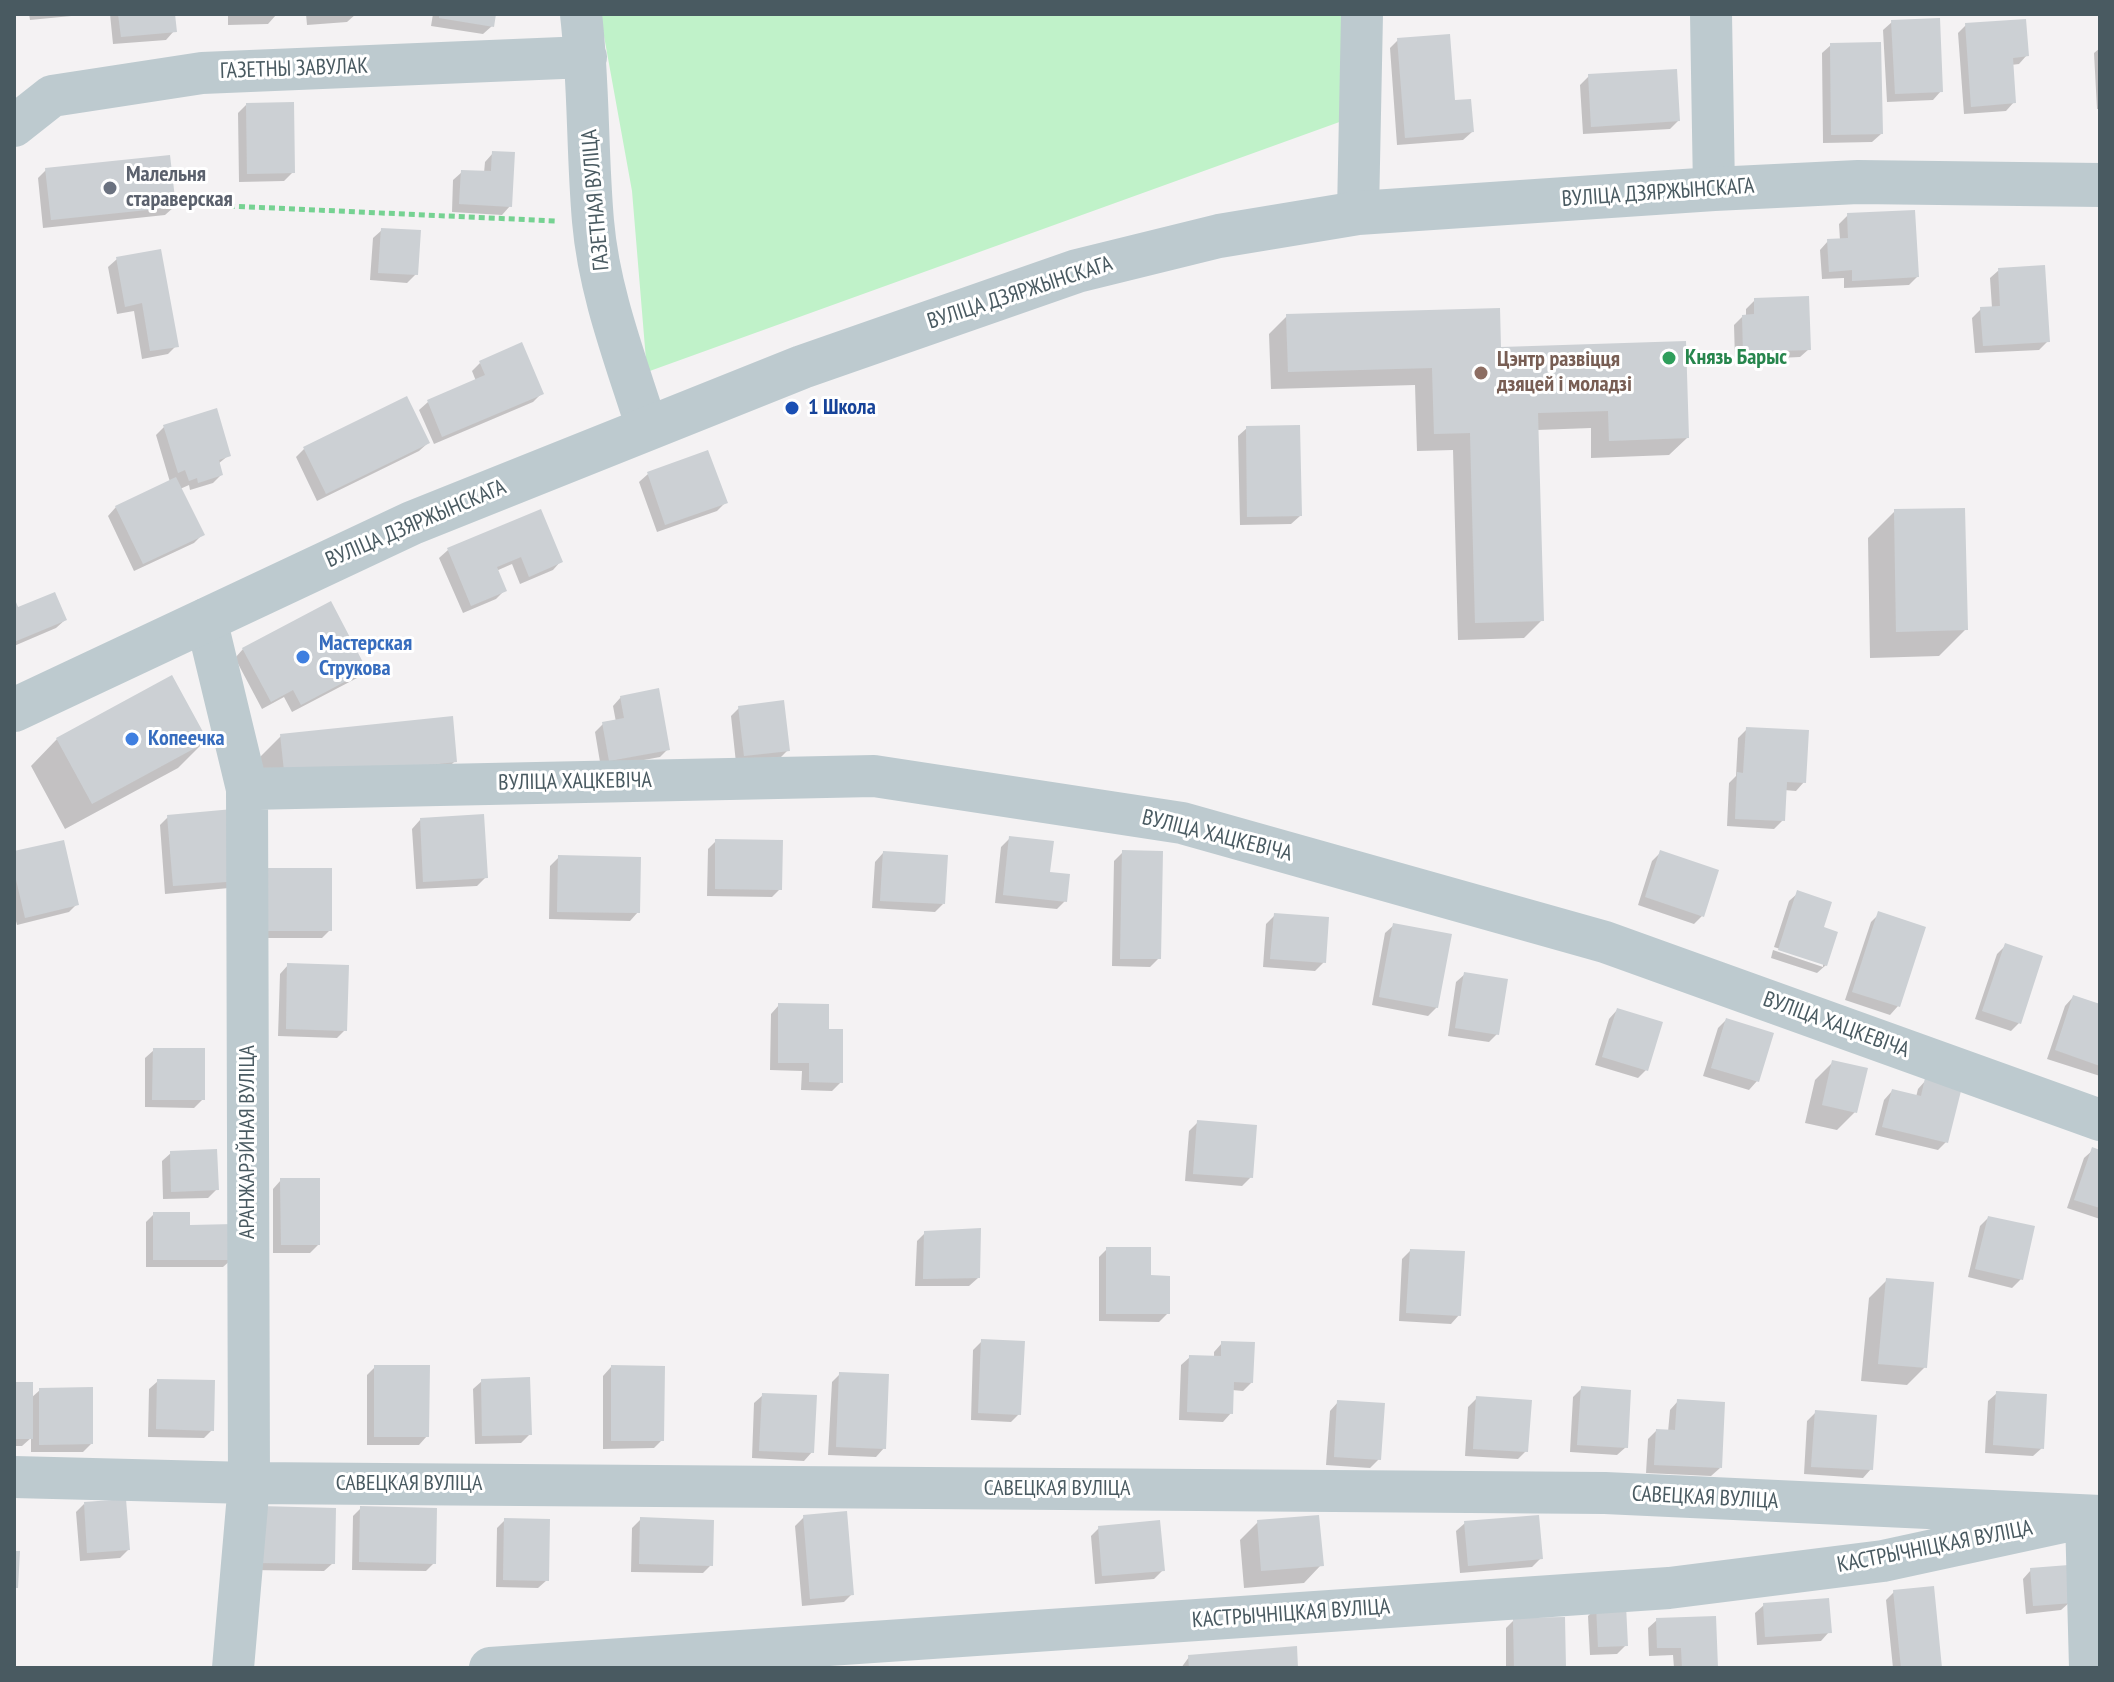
<!DOCTYPE html>
<meta charset="utf-8">
<style>
body{margin:0}
#map{position:relative;width:2114px;height:1682px;overflow:hidden;background:#f4f2f3;font-family:"PT Sans Narrow",sans-serif}
canvas{display:block}
.frame{position:absolute;inset:0;border:16px solid #495a61;pointer-events:none}
</style>
<div id="map">
<canvas width="2114" height="1682"></canvas>
<div class="frame"></div>
</div>
<script>
const context = document.querySelector('canvas').getContext('2d');
context.lineJoin = 'round';
function paint(path, color) {
  context.fillStyle = color;
  context.fill(path, 'evenodd');
}
function strokePath(path, color, width, dash) {
  context.strokeStyle = color;
  context.lineWidth = width;
  context.lineCap = dash ? 'butt' : 'round';
  context.setLineDash(dash || []);
  context.stroke(path);
}
function write(font, color, halo, rows, align = 'center') {
  context.font = font + ' "PT Sans Narrow",sans-serif';
  context.lineWidth = 6;
  context.setLineDash([]);
  context.textBaseline = 'middle';
  context.strokeStyle = halo;
  context.fillStyle = color;
  for (const [text, x, y, turn = 0] of rows) {
    context.save();
    context.translate(x, y);
    context.rotate((+turn || 0) * Math.PI / 180);
    context.textAlign = isNaN(turn) ? turn : align;
    if (halo) context.strokeText(text, 0, 0);
    context.fillText(text, 0, 0);
    context.restore();
  }
}
paint(new Path2D(`
 M600,14H1346L1345,120L647,372L632,191Z`), '#c0f2c9');
paint(new Path2D(`
 M29,14H92L30,20Z
 M110,14H173L174,31L166,40L113,44Z
 M228,14H276V15L268,24L228,25Z
 M306,14H356L347,22L307,25Z
 M433,14H494L492,26L483,34L431,26Z
 M1892,22L1941,91L1933,100L1887,102L1883,30Z
 M1966,25L2027,55L2019,64L2011,65L2014,102L2006,111L1964,114L1958,33Z
 M1398,40L1453,102L1472,132L1463,140L1397,145L1390,48Z
 M1831,45L1881,134L1872,142L1823,143L1822,53Z
 M2100,48V109H2097L2094,53Z
 M1589,76L1678,121L1670,129L1583,134L1580,85Z
 M246,105L293,172L284,181L239,182L238,113Z
 M493,153L510,206L502,215L452,212L453,180L462,172L484,173L485,162Z
 M46,170L174,207L165,215L43,228L38,178Z
 M1848,215L1917,277L1909,285L1844,288V278L1822,279L1820,250L1828,241L1840,240L1839,224Z
 M382,230L416,274L407,283L370,280L373,238Z
 M117,259L176,346L168,354L142,359L134,311L117,314L108,267Z
 M1999,270L2048,341L2039,350L1975,353L1972,318L1981,309L1992,308L1990,278Z
 M1755,300L1809,349L1800,357L1735,360L1734,325L1742,317H1746V309Z
 M1287,316L1499,349L1687,438L1669,455L1591,458V428L1537,430L1542,620L1524,638L1458,640L1453,450L1417,451L1415,385L1271,389L1269,334Z
 M480,363L542,393L533,402L434,444L419,410L428,402L476,381L472,371Z
 M164,427L229,455L218,464L221,475L213,483L190,490L189,485L180,489L202,535L194,543L134,571L108,516L116,507L170,482L156,435Z
 M1247,428L1300,516L1291,524L1240,525L1238,436Z
 M428,443L419,451L317,501L296,457L304,449Z
 M707,452L725,503L717,511L657,532L639,482L648,474Z
 M540,511L561,561L553,570L520,584L512,564L496,571L504,591L496,599L463,613L439,558L448,550Z
 M1895,511L1966,629L1939,656L1870,658L1868,538Z
 M14,602L17,610L65,620L56,628L14,646Z
 M243,649L365,669L357,678L292,712L284,697L262,709L235,658Z
 M621,697L668,749L660,757L601,768L595,732L603,724L616,722L613,706Z
 M739,708L788,750L779,759L736,763L731,716Z
 M1747,729L1804,782L1796,791L1784,790L1783,820L1774,829L1727,826L1729,783L1736,776L1738,738Z
 M281,736L455,761L428,788L258,805L254,763Z
 M57,739L205,741L178,768L65,829L31,766Z
 M231,812L229,888L165,894L160,825L168,817Z
 M420,820L486,877L477,886L416,889L412,829Z
 M1010,838L1048,873L1065,901L1057,909L995,903L1001,847Z
 M716,841L780,889L772,897L707,896L708,849Z
 M1661,852L1702,916L1694,924L1638,905L1652,861Z
 M14,853L77,904L69,912L17,925L14,913Z
 M883,853L943,904L935,912L872,908L875,862Z
 M1122,853L1159,958L1150,967L1112,966L1114,861Z
 M559,857L638,912L630,921L549,919L550,866Z
 M260,878L330,930L322,938H260Z
 M1798,893L1822,929L1826,965L1817,973L1771,958L1773,950L1823,967V963L1774,947L1789,901Z
 M1879,914L1898,1006L1890,1015L1845,1000L1871,922Z
 M1275,915L1324,962L1315,971L1263,967L1266,924Z
 M1394,925L1437,1007L1428,1016L1372,1005L1385,933Z
 M2006,945L2019,1023L2011,1031L1975,1019L1997,954Z
 M288,965L345,1030L337,1038L278,1036L280,974Z
 M1465,974L1497,1034L1489,1042L1448,1036L1456,982Z
 M2073,997L2100,1006V1076L2047,1059L2065,1006Z
 M779,1005L827,1031L841,1082L832,1091L801,1090L802,1071L770,1070L771,1014Z
 M1617,1010L1646,1070L1638,1078L1595,1065L1609,1019Z
 M1726,1020L1757,1081L1749,1090L1703,1076L1718,1028Z
 M154,1050L203,1099L194,1108L145,1107V1058Z
 M1833,1062L1855,1112L1837,1130L1805,1123L1815,1080Z
 M1926,1080L1946,1142L1938,1150L1875,1135L1884,1100L1892,1091L1916,1097L1918,1089Z
 M1198,1122L1251,1177L1242,1186L1185,1181L1189,1131Z
 M2093,1150L2100,1152V1219L2067,1208L2084,1158Z
 M171,1153L217,1189L208,1198L163,1199L162,1161Z
 M281,1180L318,1245L310,1253H273V1189Z
 M154,1214L188,1227L232,1259L223,1267H146V1222Z
 M1988,1218L2021,1279L2012,1288L1968,1277L1980,1226Z
 M925,1233L978,1278L969,1286H915L917,1241Z
 M1107,1249L1149,1277L1168,1313L1159,1322L1099,1321V1257Z
 M1410,1251L1459,1315L1451,1324L1399,1321L1402,1259Z
 M1887,1280L1925,1367L1907,1385L1861,1381L1869,1298Z
 M982,1341L1019,1414L1011,1422L971,1420L973,1350Z
 M1222,1343L1252,1382L1243,1391L1232,1390L1231,1413L1223,1422L1179,1420L1181,1365L1190,1357H1214V1352Z
 M375,1367L427,1436L419,1445H367V1375Z
 M611,1367L662,1440L654,1448L603,1449V1376Z
 M840,1374L884,1448L876,1457L828,1455L832,1382Z
 M158,1381L212,1430L204,1438L148,1437L149,1389Z
 M482,1381L530,1434L521,1443L475,1444L473,1389Z
 M14,1384L31,1398L40,1390L91,1444L83,1452H31V1438L22,1446H14Z
 M1582,1388L1626,1447L1617,1455L1570,1452L1573,1397Z
 M1997,1393L2042,1448L2033,1456L1985,1453L1988,1401Z
 M763,1395L812,1452L804,1461L752,1458L754,1403Z
 M1477,1398L1526,1451L1518,1459L1465,1456L1468,1407Z
 M1678,1401L1720,1468L1711,1476L1646,1473L1648,1439L1656,1431L1668,1432L1670,1410Z
 M1338,1402L1379,1459L1370,1468L1326,1465L1330,1411Z
 M1816,1412L1871,1469L1863,1478L1804,1474L1807,1421Z
 M84,1504L128,1550L120,1558L80,1561L76,1512Z
 M361,1508L434,1563L426,1571L352,1570L353,1516Z
 M251,1516L333,1563L324,1571L250,1570Z
 M804,1517L852,1594L844,1602L802,1606L795,1526Z
 M641,1519L711,1565L703,1573L631,1572L632,1528Z
 M505,1520L547,1580L538,1588L496,1587L497,1528Z
 M1258,1522L1321,1565L1304,1583L1244,1588L1240,1540Z
 M1465,1523L1541,1558L1532,1567L1460,1573L1456,1531Z
 M1099,1528L1163,1570L1154,1579L1095,1584L1091,1536Z
 M2031,1570L2070,1602L2061,1610L2026,1614L2023,1579Z
 M1894,1592L1940,1668H1893L1886,1600Z
 M1764,1605L1829,1632L1821,1641L1757,1645L1755,1613Z
 M1597,1607L1626,1645L1617,1654L1590,1655L1588,1616Z
 M1514,1620L1564,1668H1506V1628Z
 M1657,1620L1716,1668H1674L1673,1655L1649,1656L1648,1628Z
 M1189,1657L1296,1668H1181Z`), '#0003');
paint(new Path2D(`
 M118,14H175L177,32L121,37Z
 M439,14H496L494,27L439,18Z
 M1940,18L1943,92L1895,94L1891,20Z
 M2026,19L2029,56L2013,58L2016,103L1971,107L1965,23Z
 M1450,34L1455,100L1471,99L1474,132L1405,138L1397,38Z
 M1881,42L1883,134L1831,135L1830,43Z
 M1677,69L1680,121L1591,127L1588,74Z
 M294,102L295,173L247,174L246,103Z
 M492,151L515,152L512,207L459,204L461,170L491,171Z
 M170,155L176,207L51,220L45,168Z
 M1915,210L1919,277L1852,281V270L1829,272L1827,239L1848,238L1847,213Z
 M381,228L421,230L418,275L378,273Z
 M161,249L179,347L150,351L142,303L125,307L116,257Z
 M2045,265L2050,342L1983,346L1980,307L2000,306L1998,268Z
 M1809,296L1811,350L1743,352L1742,315L1754,314V298Z
 M1500,308L1501,347L1686,341L1689,438L1609,441L1608,411L1538,413L1544,621L1475,623L1470,433L1434,434L1432,368L1288,372L1286,314Z
 M522,342L544,394L442,437L427,400L485,375L479,361Z
 M407,396L430,443L326,494L303,447Z
 M217,408L231,456L219,460L223,475L198,483L197,478L189,481L185,470L178,473L163,425Z
 M1300,425L1302,516L1247,517L1246,426Z
 M708,450L728,503L665,525L647,472Z
 M176,477L205,535L143,564L115,506Z
 M1965,508L1968,630L1896,632L1894,509Z
 M541,509L563,562L529,577L521,557L497,567L507,591L471,606L447,548Z
 M55,592L67,620L14,642V597L18,607Z
 M331,601L367,670L301,705L293,690L271,702L242,648Z
 M172,675L208,741L92,804L56,738Z
 M659,688L670,750L609,761L602,722L624,718L620,696Z
 M784,700L790,751L744,756L738,706Z
 M453,716L457,762L285,780L280,734Z
 M1746,727L1809,730L1806,783L1787,782L1785,821L1735,819L1737,772L1743,773Z
 M233,809L239,881L173,886L167,815Z
 M484,814L488,878L423,882L420,818Z
 M1009,836L1054,841L1050,872L1070,874L1067,902L1003,895Z
 M715,839L783,840L782,890L715,889Z
 M64,840L79,905L25,918L14,871V851Z
 M1122,850L1163,851L1161,959H1120Z
 M1660,850L1719,870L1704,917L1645,897Z
 M883,851L948,855L945,904L880,901Z
 M558,855L641,857L640,913L557,912Z
 M268,868H332V931H267Z
 M1797,890L1832,902L1824,927L1838,932L1827,966L1778,950Z
 M1878,911L1926,927L1900,1007L1852,992Z
 M1274,913L1329,917L1326,963L1270,959Z
 M1393,923L1452,934L1438,1008L1379,997Z
 M2005,943L2043,956L2021,1024L1982,1011Z
 M287,963L349,965L347,1031L286,1029Z
 M1464,972L1508,979L1499,1035L1455,1028Z
 M2073,995L2100,1004V1066L2055,1050Z
 M778,1003L829,1004V1029H843V1083L809,1082V1063H778Z
 M1617,1008L1663,1022L1648,1071L1602,1057Z
 M1726,1018L1774,1033L1759,1082L1711,1068Z
 M153,1048H205V1100H152Z
 M1832,1060L1868,1068L1857,1113L1822,1105Z
 M1925,1078L1962,1087L1948,1143L1882,1127L1892,1089L1921,1096Z
 M1197,1120L1257,1125L1253,1178L1193,1174Z
 M2092,1147L2100,1150V1208L2074,1200Z
 M217,1149L219,1190L171,1192L170,1151Z
 M280,1178H320V1245H281Z
 M153,1212H190V1225L234,1224V1260H153Z
 M1988,1216L2035,1226L2023,1280L1975,1269Z
 M981,1228L980,1278L923,1279L924,1231Z
 M1106,1247H1151V1275L1170,1276V1314H1106Z
 M1410,1249L1465,1251L1461,1316L1406,1313Z
 M1886,1278L1934,1282L1927,1368L1878,1364Z
 M981,1339L1025,1341L1021,1415L978,1413Z
 M1221,1341L1255,1342L1253,1383L1234,1382L1233,1414L1187,1412L1189,1355L1221,1356Z
 M374,1365H430L429,1437H374Z
 M611,1365L665,1366L664,1441H611Z
 M839,1372L889,1374L886,1449L836,1447Z
 M530,1377L532,1435L482,1436L481,1379Z
 M157,1379L215,1380L214,1431L156,1429Z
 M14,1382H33V1439H14Z
 M1581,1386L1631,1390L1628,1448L1577,1445Z
 M93,1387V1444L39,1445V1388Z
 M1996,1391L2047,1394L2044,1449L1993,1445Z
 M762,1393L817,1395L814,1453L759,1451Z
 M1476,1396L1532,1400L1528,1452L1473,1449Z
 M1677,1399L1725,1402L1722,1468L1654,1465L1656,1429L1675,1430Z
 M1337,1400L1385,1403L1381,1460L1334,1457Z
 M1815,1410L1877,1415L1873,1470L1811,1467Z
 M126,1499L130,1550L87,1553L84,1502Z
 M259,1506L336,1508L335,1564L258,1563Z
 M360,1506L437,1508L436,1564L359,1562Z
 M847,1511L854,1595L810,1599L803,1515Z
 M1319,1515L1324,1566L1261,1571L1257,1520Z
 M1539,1515L1543,1559L1468,1566L1464,1521Z
 M640,1517L714,1520L713,1566L639,1564Z
 M504,1518L550,1519L549,1581L503,1580Z
 M1160,1520L1165,1571L1102,1576L1098,1526Z
 M14,1551H20L18,1588H14Z
 M2069,1565L2072,1603L2033,1606L2030,1568Z
 M1934,1586L1942,1668H1901L1893,1590Z
 M1829,1598L1832,1633L1765,1637L1763,1603Z
 M1596,1605H1626L1628,1646L1598,1647Z
 M1716,1616L1718,1668H1682L1681,1648H1657L1656,1618Z
 M1565,1617L1566,1668H1514L1513,1618Z
 M1297,1646L1298,1668H1189L1188,1655Z`), '#ccd0d4');
strokePath(new Path2D(`
 M229,206L556,221`), '#76d292', 5, [6, 4]);
strokePath(new Path2D(`
 M581,14C589,83 587,152 593,221C599,292 626,361 647,428
 M1711,14L1714,189
 M14,126L52,96L202,73L586,57
 M1358,213L1362,14
 M206,619L247,789L249,1483L233,1668
 M247,789L874,776L1182,823L1605,942L2100,1120
 M14,1477L249,1483L1605,1493L2100,1516
 M490,1668L1669,1588L1883,1561L2086,1517L2090,1668`), '#bdcacf', 42);
strokePath(new Path2D(`
 M14,710L412,523L802,367L1077,271L1219,236L1358,213L1714,189L1858,182L2100,185`), '#bdcacf', 44);
for (const [x, y, r, color] of [
 [110,188,8,"#6b7280"],
 [1669,358,8,"#2e9e5b"],
 [1481,373,8,"#8d6e63"],
 [792,408,8,"#1a4fb4"],
 [303,657,8,"#3f7fe0"],
 [132,739,8,"#3f7fe0"]
]) {
  const dot = new Path2D();
  dot.arc(x, y, r, 0, 2 * Math.PI);
  context.fillStyle = color;
  context.fill(dot);
  strokePath(dot, '#fff', 3);
}
write('22px', '#495a61', '#fff', [
 ["ГАЗЕТНЫ ЗАВУЛАК",294,69,-2],
 ["ВУЛІЦА ДЗЯРЖЫНСКАГА",1658,193,-4],
 ["ГАЗЕТНАЯ ВУЛІЦА",596,200,-95],
 ["ВУЛІЦА ДЗЯРЖЫНСКАГА",1020,293,-18],
 ["ВУЛІЦА ДЗЯРЖЫНСКАГА",416,524,-23],
 ["ВУЛІЦА ХАЦКЕВІЧА",575,782,-1],
 ["ВУЛІЦА ХАЦКЕВІЧА",1217,836,14],
 ["ВУЛІЦА ХАЦКЕВІЧА",1836,1025,20],
 ["АРАНЖАРЭЙНАЯ ВУЛІЦА",248,1142,-90],
 ["САВЕЦКАЯ ВУЛІЦА",409,1484],
 ["САВЕЦКАЯ ВУЛІЦА",1057,1489],
 ["САВЕЦКАЯ ВУЛІЦА",1705,1498,3],
 ["КАСТРЫЧНІЦКАЯ ВУЛІЦА",1935,1547,-11],
 ["КАСТРЫЧНІЦКАЯ ВУЛІЦА",1291,1614,-4]
]);
write('bold 22px', '#5b616d', '#fff', [
 ["Малельня",126,175],
 ["стараверская",126,200]
], 'left');
write('bold 22px', '#27864d', '#fff', [
 ["Князь Барыс",1685,358]
], 'left');
write('bold 22px', '#785e54', '#fff', [
 ["Цэнтр развіцця",1497,360],
 ["дзяцей і моладзі",1497,385]
], 'left');
write('bold 22px', '#164399', '#fff', [
 ["1 Школа",808,408]
], 'left');
write('bold 22px', '#366cbe', '#fff', [
 ["Мастерская",319,644],
 ["Струкова",319,669],
 ["Копеечка",148,739]
], 'left');
</script>
